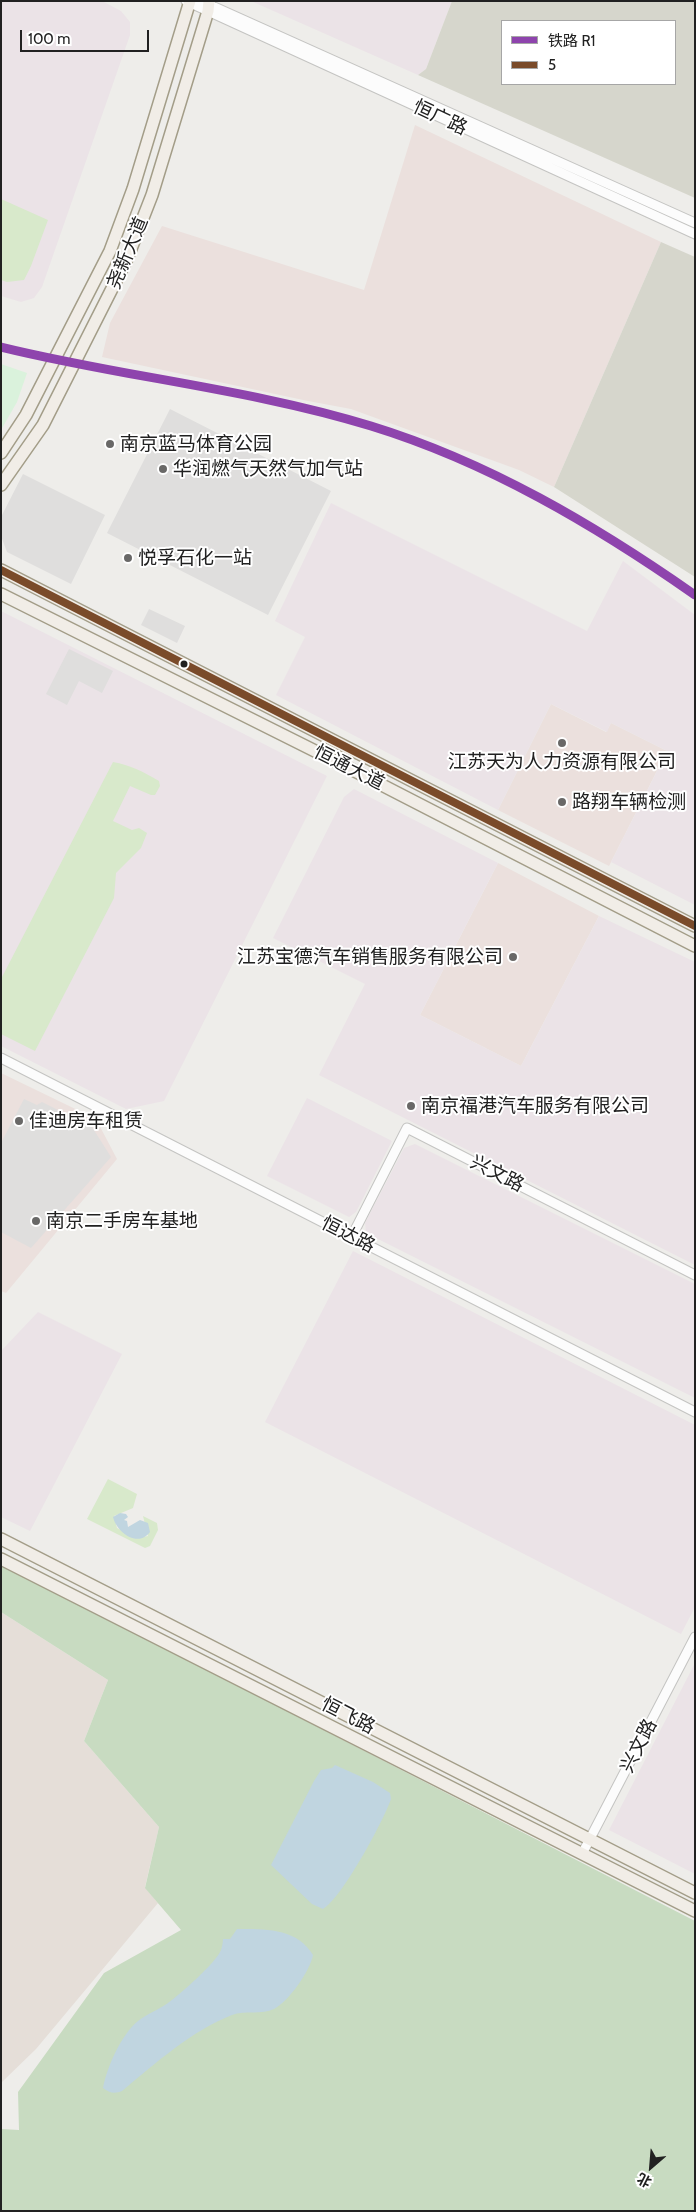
<!DOCTYPE html>
<meta charset="utf-8">
<style>
body{margin:0}
#map{position:relative;width:696px;height:2212px;overflow:hidden;background:#eeedea;font-family:Cabin,"Noto Sans SC",sans-serif}
canvas{display:block}
.frame{position:absolute;inset:0;border:2px solid #212121;pointer-events:none}
.legend{position:absolute;left:501px;top:20px;width:175px;height:65px;box-sizing:border-box;background:#fff;border:1px solid #a6a6a6;margin:0;padding:6px 9px;list-style:none;font-size:15px;color:#212121}
.legend li{display:flex;align-items:center;gap:10px;height:25px}
.legend b{width:25px;border:1px solid #a6a6a6}
.north{position:absolute;left:626px;top:2142px;width:50px;height:50px;-webkit-text-stroke:4px #fff;paint-order:stroke;rotate:207deg;font-size:14px;font-weight:700;line-height:20px;text-align:center;color:#212121}
.north::after{content:'';display:block;margin:auto;width:18px;height:22px;background:#212121;clip-path:polygon(50% 0,100% 100%,50% 72%,0 100%)}
.scale{position:absolute;left:20px;top:30px;width:129px;height:22px;box-sizing:border-box;border:2px solid #212121;border-top:0;padding-left:6px;font-size:15px;line-height:18px;white-space:nowrap;color:#212121;-webkit-text-stroke:4px #fff;paint-order:stroke}
</style>
<div id="map">
<canvas width="696" height="2212"></canvas>
<div class="frame"></div>
<ul class="legend">
<li><b style="height:6px;background:#8e44ad"></b>铁路 R1</li>
<li><b style="height:6px;background:#7a4b2a"></b>5</li>
</ul>
<div class="north">北</div>
<div class="scale">100 m</div>
</div>
<script>
const context = document.querySelector('canvas').getContext('2d');
context.lineJoin = 'round';
function paint(path, color) {
  context.fillStyle = color;
  context.fill(path, 'evenodd');
}
function strokePath(path, color, width, dash) {
  context.strokeStyle = color;
  context.lineWidth = width;
  context.lineCap = dash ? 'butt' : 'round';
  context.setLineDash(dash || []);
  context.stroke(path);
}
function write(font, color, halo, rows, align = 'center') {
  context.font = font + ' Cabin,"Noto Sans SC",sans-serif';
  context.lineWidth = 4;
  context.setLineDash([]);
  context.textBaseline = 'middle';
  context.strokeStyle = halo;
  context.fillStyle = color;
  for (const [text, x, y, turn = 0] of rows) {
    context.save();
    context.translate(x, y);
    context.rotate((+turn || 0) * Math.PI / 180);
    context.textAlign = isNaN(turn) ? turn : align;
    if (halo) context.strokeText(text, 0, 0);
    context.fillText(text, 0, 0);
    context.restore();
  }
}
paint(new Path2D(`
 M415,125L661,242L554,487L519,470L351,409L308,401L102,357L110,323L162,226L364,290Z
 M551,704L606,732L611,723L667,751L609,866L498,810Z
 M498,863L599,916L521,1066L420,1015Z
 M1,1073L96,1119L117,1159L6,1293L1,1291Z`), '#ebe0dd');
paint(new Path2D(`
 M1,1H102L121,11L130,22V35L42,287L34,298L21,302L1,296Z
 M251,1H452L426,69L418,75Z
 M331,503L587,631L623,561L695,615V905L611,862L667,751L611,723L607,732L551,704L498,810L276,695L305,637L275,621Z
 M1,611L327,776L164,1101L126,1109L1,1046Z
 M354,789L498,863L420,1015L521,1066L599,916L695,962V1265L319,1075L365,984L273,938L344,797Z
 M307,1098L392,1141L356,1212L349,1217L267,1176Z
 M415,1144L695,1284V1398L366,1233L365,1223L404,1148Z
 M353,1251L695,1425V1607L681,1634L265,1422Z
 M38,1312L122,1354L30,1531L1,1517V1351Z
 M695,1663V1874L609,1830Z`), '#ebe3e7');
paint(new Path2D(`
 M1,1612L108,1680L84,1741L159,1827L145,1887L158,1903L36,2049L1,2083Z`), '#e5ded8');
paint(new Path2D(`
 M452,1H695V198L418,75L426,69ZM502,21H675V84H502Z
 M661,242L695,257V577L554,487Z`), '#d6d6cc');
paint(new Path2D(`
 M1,199L48,220L31,266L24,280L7,282L1,280Z
 M113,762C130,765 144,772 159,781L160,786L155,795H151L130,786L113,821L132,830L139,828L147,833L141,848L116,873L114,898L35,1051L1,1034V979Z
 M108,1479L137,1494L133,1508L114,1516L117,1528L138,1538L148,1536L143,1516L157,1523L158,1530L150,1546L145,1548L87,1519Z`), '#d8e9cb');
paint(new Path2D(`
 M1,1564L695,1921V2211H1V2129L19,2130L18,2092L104,1973L181,1930L145,1888L159,1827L84,1741L108,1680L1,1612Z`), '#c8dbc1');
paint(new Path2D(`
 M1,364L27,373L17,402L1,430Z`), '#daf2dc');
paint(new Path2D(`
 M170,409L331,491L268,615L107,533Z
 M23,474L105,515L71,584L7,552L1,536V517Z
 M149,609L185,626L177,643L141,625Z
 M69,649L113,671L102,693L79,681L67,705L46,694Z
 M24,1099L37,1105L42,1102L92,1127L111,1157L31,1248L1,1232V1143Z`), '#dfdedd');
paint(new Path2D(`
 M120,1513L126,1514L128,1517L124,1520L127,1521L128,1527L140,1520L148,1523L150,1532C138,1548 117,1533 113,1517Z
 M335,1765L373,1782L390,1793L391,1799C383,1822 342,1898 323,1909L312,1904L271,1865L314,1781L321,1770L332,1768Z
 M237,1929C265,1929 297,1928 313,1955C310,1971 289,2001 274,2009C262,2015 245,2010 232,2015C191,2031 156,2063 122,2091C115,2094 109,2093 103,2088C107,2067 121,2035 138,2021C147,2014 158,2010 168,2003C179,1995 216,1963 221,1950C222,1947 223,1942 223,1939H230Z`), '#c0d5e0');
const minor = new Path2D(`
 M186,1L695,234
 M201,1L695,223
 M1,1058L695,1412
 M352,1236L407,1128L695,1275
 M582,1854L695,1637`);
const major = new Path2D(`
 M1,453L26,415L110,251L133,189L190,1
 M1,485L43,425L127,259L152,195L208,11L209,1
 M1,570L695,926
 M1,594L343,765L695,946
 M1,1539L695,1893
 M1,1559L695,1911`);
strokePath(minor, '#c4c4c2', 11);
strokePath(major, '#a39d88', 14);
strokePath(minor, '#fcfcfc', 9);
strokePath(major, '#f1ede7', 11);
strokePath(new Path2D(`
 M1,570L695,926`), '#7a4b2a', 8);
strokePath(new Path2D(`
 M1,347C123,377 251,389 371,426C488,462 595,525 695,595`), '#8e44ad', 9);
for (const [x, y, r, color] of [
 [110,444,5,"#696867"],
 [163,469,5,"#696867"],
 [128,558,5,"#696867"],
 [184,664,4.5,"#212121"],
 [562,743,5,"#696867"],
 [562,802,5,"#696867"],
 [513,957,5,"#696867"],
 [411,1106,5,"#696867"],
 [19,1121,5,"#696867"],
 [36,1221,5,"#696867"]
]) {
  const dot = new Path2D();
  dot.arc(x, y, r, 0, 2 * Math.PI);
  context.fillStyle = color;
  context.fill(dot);
  strokePath(dot, '#fff', 2);
}
write('19px', '#212121', '#fff', [
 ["恒广路",440,118,25],
 ["尧新大道",128,253,-67],
 ["恒通大道",349,768,27],
 ["兴文路",497,1174,27],
 ["恒达路",348,1235,27],
 ["恒飞路",348,1716,27],
 ["兴文路",639,1746,-63]
]);
write('19px', '#212121', '#fff', [
 ["南京蓝马体育公园",120,444],
 ["华润燃气天然气加气站",173,469],
 ["悦孚石化一站",138,558],
 ["江苏天为人力资源有限公司",562,762,"center"],
 ["路翔车辆检测",572,802],
 ["江苏宝德汽车销售服务有限公司",503,957,"right"],
 ["南京福港汽车服务有限公司",421,1106],
 ["佳迪房车租赁",29,1121],
 ["南京二手房车基地",46,1221]
], 'left');
</script>
